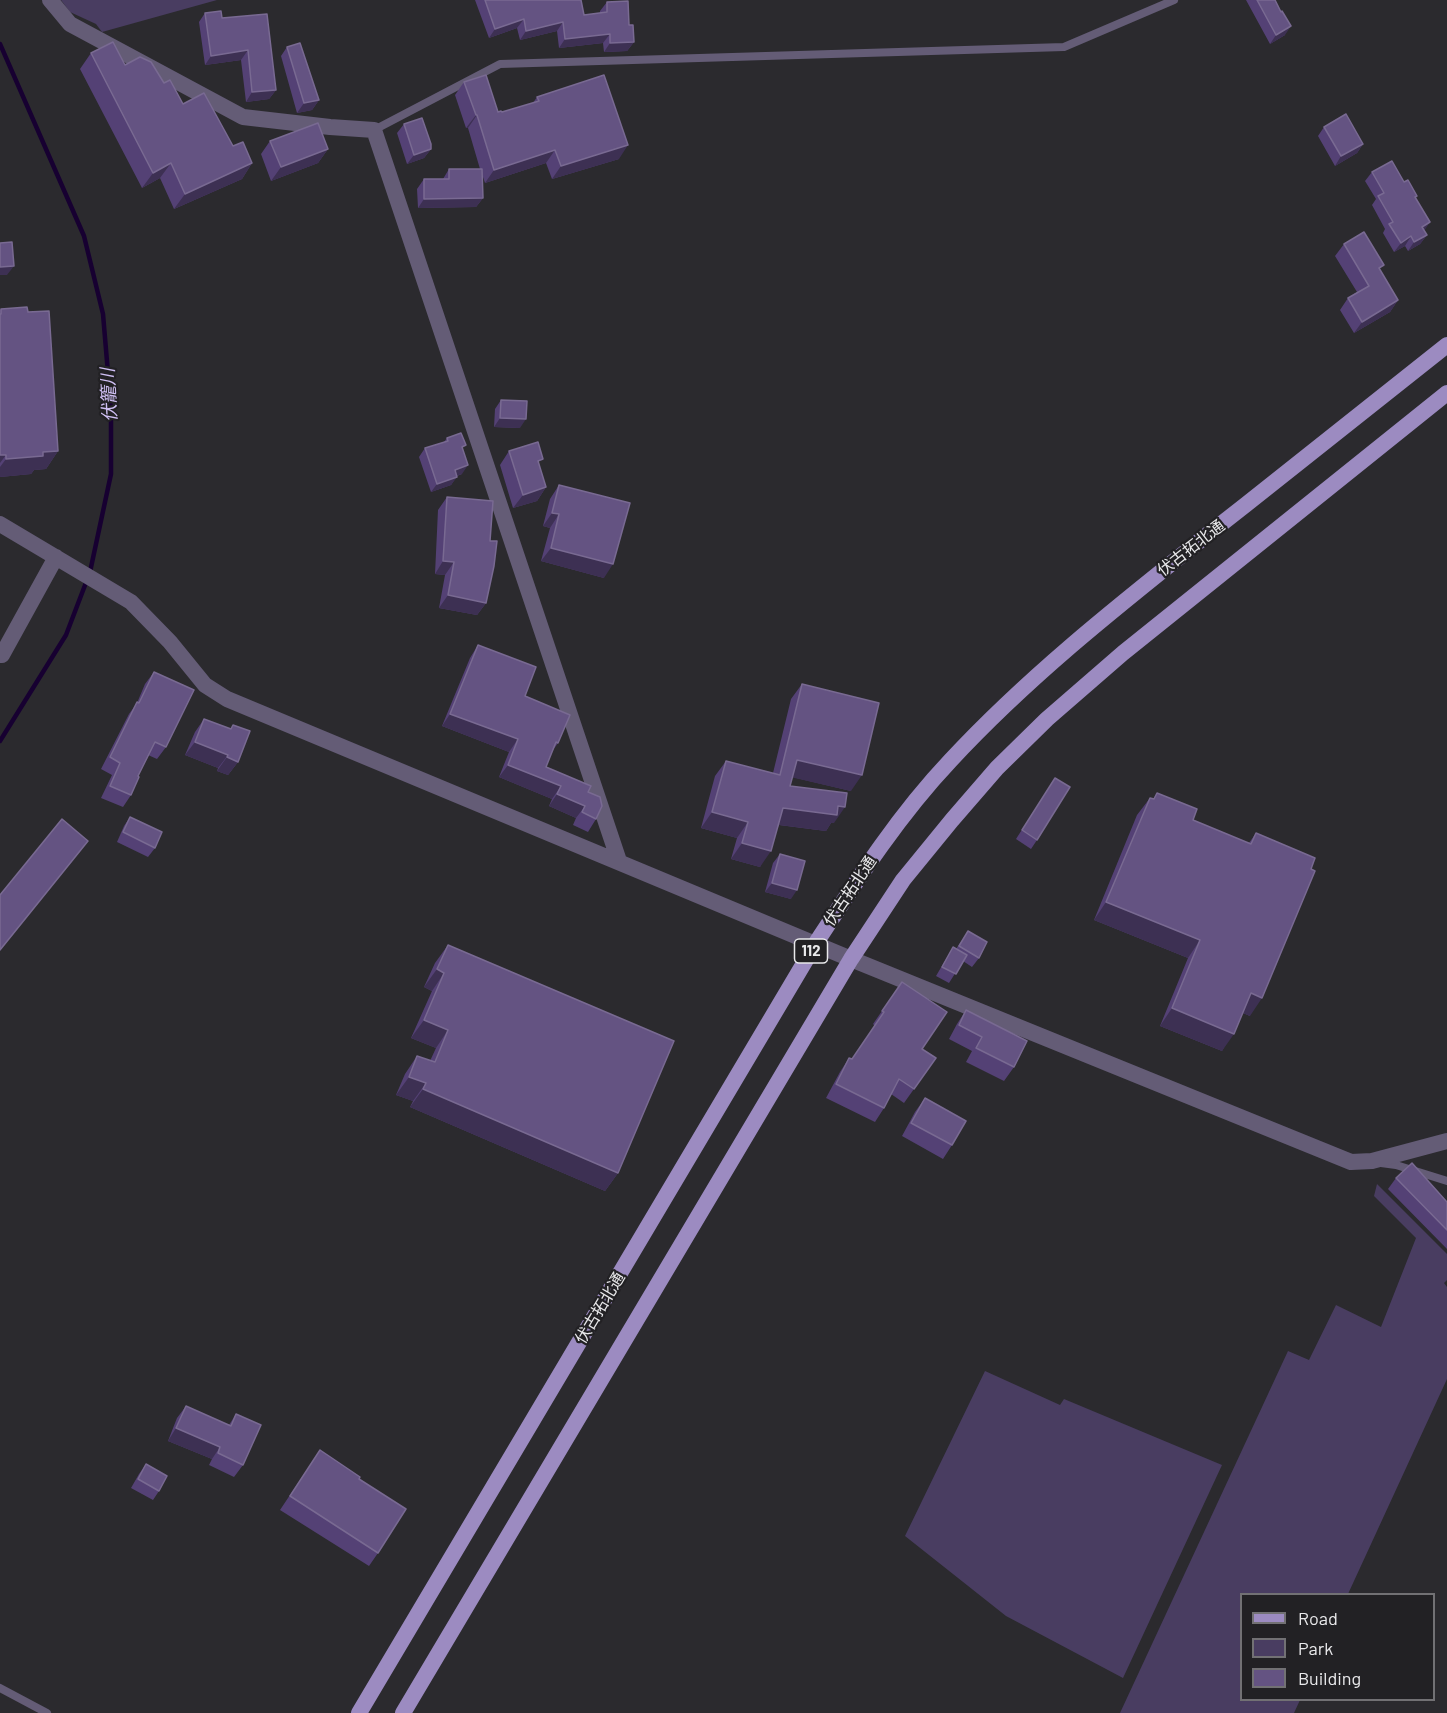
<!DOCTYPE html>
<meta charset="utf-8">
<style>
body{margin:0}
#map{position:relative;width:1447px;height:1713px;overflow:hidden;background:#2b2a2e;font-family:Barlow,sans-serif}
canvas{display:block}
.legend{position:absolute;left:1240px;top:1593px;width:195px;height:108px;box-sizing:border-box;background:#222124;border:2px solid #727174;margin:0;padding:8px 10px;list-style:none;font-size:18px;color:#e9e9eb}
.legend li{display:flex;align-items:center;gap:12px;height:30px}
.legend b{width:30px;border:2px solid #727174}
</style>
<div id="map">
<canvas width="1447" height="1713"></canvas>
<ul class="legend">
<li><b style="height:8px;background:#9c8bc1"></b>Road</li>
<li><b style="height:16px;background:#493d61"></b>Park</li>
<li><b style="height:16px;background:#645382"></b>Building</li>
</ul>
</div>
<script>
const context = document.querySelector('canvas').getContext('2d');
context.lineJoin = 'round';
function paint(path, color) {
  context.fillStyle = color;
  context.fill(path, 'evenodd');
}
function strokePath(path, color, width, dash) {
  context.strokeStyle = color;
  context.lineWidth = width;
  context.lineCap = dash ? 'butt' : 'round';
  context.setLineDash(dash || []);
  context.stroke(path);
}
function write(font, color, halo, rows, align = 'center') {
  context.font = font + ' Barlow,"Noto Sans JP",sans-serif';
  context.lineWidth = 4.5;
  context.setLineDash([]);
  context.textBaseline = 'middle';
  context.strokeStyle = halo;
  context.fillStyle = color;
  for (const [text, x, y, turn = 0] of rows) {
    context.save();
    context.translate(x, y);
    context.rotate((+turn || 0) * Math.PI / 180);
    context.textAlign = isNaN(turn) ? turn : align;
    if (halo) context.strokeText(text, 0, 0);
    context.fillText(text, 0, 0);
    context.restore();
  }
}
paint(new Path2D(`
 M61,0H217L102,32L96,24L70,12Z
 M1377,1184L1447,1254V1280L1444,1283L1447,1287V1379L1348,1594H1242V1700H1300L1294,1713H1120L1288,1351L1309,1360L1336,1305L1381,1327L1416,1238L1374,1196Z
 M985,1371L1060,1405L1064,1399L1222,1465L1123,1678L1006,1616L905,1536Z`), '#493d61');
strokePath(new Path2D(`
 M0,44L84,236L103,314L111,409V474L90,572
 M0,741L66,635L87,580`), '#170031', 4.5);
strokePath(new Path2D(`
 M374,130L500,64L1064,47L1174,0
 M1381,1163L1396,1165L1447,1181
 M0,1688L47,1713`), '#645c76', 8);
strokePath(new Path2D(`
 M50,0L70,24L243,117L330,127L374,130L619,861
 M0,524L131,602L170,642L205,685L227,699L851,959L1351,1162L1372,1161L1447,1141
 M0,655H2L56,557`), '#645c76', 16);
strokePath(new Path2D(`
 M359,1713L816,943C857,880 898,816 950,761C1026,679 1114,609 1202,539C1284,475 1365,410 1447,345
 M403,1713L851,959L903,880L952,820L997,768L1047,719L1123,653L1447,393`), '#9c8bc1', 16);
paint(new Path2D(`
 M475,0H581L584,15L600,13V11L607,2L629,25L634,42L627,51L604,52L603,43L559,48L557,31L520,40L517,28L489,38Z
 M1246,0H1275L1285,35L1270,44Z
 M205,13L222,18L267,14L276,90L269,99L246,102L241,60L205,65L199,22Z
 M287,47L319,100L312,110L297,113L281,56Z
 M91,53L125,65L164,83L183,104L252,163L242,179L174,209L160,178L142,188L80,69Z
 M464,82L498,112H502L533,103L537,97L619,159L552,179L546,163L485,183L482,174L483,198L476,207L418,208L417,189L424,179H443L449,169H480L468,128H466L455,95Z
 M404,124L431,149L424,158L407,164L397,133Z
 M1324,127L1363,144L1357,153L1335,166L1318,136Z
 M270,141L328,149L318,163L271,181L261,154Z
 M1372,172L1416,198L1424,230L1427,235L1420,244L1408,251L1405,246L1394,252L1383,233L1385,229L1372,205L1376,199L1365,181Z
 M1344,244L1398,300L1390,312L1354,333L1340,310L1348,298L1357,292L1335,256Z
 M1,309L28,312L58,451L46,469L34,470L31,474L0,477V310Z
 M501,400L520,428L494,427L495,409Z
 M447,438L463,449L462,474L457,476L451,485L431,492L419,457L425,448L444,442Z
 M509,451L539,465L546,487L537,501L513,508L500,465Z
 M559,485L604,578L541,561L550,528L543,526L550,499Z
 M447,497L486,603L477,615L439,608L445,575L435,574L438,510Z
 M478,645L525,696L558,743L551,753L546,767L588,792L596,819L588,832L573,825L576,818L549,806L552,799L499,777L509,752L442,726L470,658Z
 M154,672L166,747L157,759L148,755L138,776L131,795L123,807L101,798L112,775L101,769L129,714L137,703L145,684Z
 M802,684L851,791L792,777L790,786L834,823H831L826,831L779,825L760,867L731,859L737,838L701,828L715,776L726,761L773,773L791,699Z
 M204,719L230,729L233,725L238,762L228,775L217,771L218,768L185,755L195,732Z
 M1055,778L1037,840L1031,849L1016,839Z
 M1157,793L1193,820L1249,843L1256,833L1250,1016L1243,1013L1222,1051L1160,1026L1188,958L1094,920L1137,815L1150,798L1153,799Z
 M130,817L155,848L148,857L117,842L124,826Z
 M780,854L791,899L765,892L773,863Z
 M968,931L979,958L972,967L963,961L949,983L936,976L953,947L956,949Z
 M448,945L618,1173L605,1191L410,1107L413,1101L396,1095L405,1074L417,1056L430,1061L436,1048L411,1038L432,991L424,987L435,963Z
 M902,982L922,1049L936,1058L904,1103L891,1094L884,1108L875,1122L826,1098L840,1072L849,1058L852,1059L875,1026L873,1024Z
 M966,1010L1014,1067L1004,1081L966,1062L972,1051L949,1039L957,1024Z
 M925,1098L952,1145L943,1159L902,1136L915,1112Z
 M1396,1178L1447,1202V1249L1388,1189Z
 M186,1406L229,1425L236,1414L243,1465L234,1477L209,1465L212,1459L168,1441L177,1418Z
 M320,1450L359,1479L378,1553L369,1566L280,1510Z
 M146,1464L159,1491L153,1500L131,1488L139,1474Z`), '#544175');
paint(new Path2D(`
 M524,19L517,28L489,38L495,29Z
 M563,22L557,31L520,40L526,31Z
 M1291,26L1285,35L1270,44L1276,35Z
 M610,34L603,43L559,48L565,39Z
 M634,42L627,51L604,52L610,43Z
 M248,50L241,60L205,65L211,56Z
 M276,90L269,99L246,102L252,92Z
 M319,100L312,110L297,113L304,103Z
 M476,115H477L468,128H466Z
 M1363,144L1357,153L1335,166L1341,156Z
 M628,145L619,159L552,179L561,166Z
 M328,149L318,163L271,181L281,167Z
 M431,149L424,158L407,164L414,155Z
 M555,150L546,163L485,183L494,170Z
 M171,163L160,178L142,188L153,173Z
 M252,163L242,179L174,209L185,194Z
 M483,198L476,207L418,208L424,199Z
 M1430,222L1424,231L1422,227Z
 M1427,235L1420,244L1408,251L1414,242Z
 M1411,236L1405,246L1394,252L1401,243Z
 M14,266L7,275H0V267Z
 M1398,300L1390,312L1354,333L1362,322Z
 M500,418L526,419L520,428L494,427Z
 M58,451L46,469L34,470L31,474L0,477V467L6,459L43,452Z
 M0,455H6L0,463Z
 M468,465L462,474L449,478L455,470Z
 M457,477L451,485L431,492L437,484Z
 M546,487L537,501L513,508L523,495Z
 M552,513L559,514L550,528L543,526Z
 M551,548L613,564L604,578L541,561Z
 M443,561L454,562L445,575L435,574Z
 M448,595L486,603L477,615L439,608Z
 M450,714L518,739L509,752L442,726Z
 M195,742L228,755L218,768L185,755Z
 M227,757L238,762L228,775L217,771Z
 M797,760L862,775L851,791L786,776Z
 M508,765L561,786L552,799L499,777Z
 M557,794L585,806L576,818L549,806Z
 M838,806L845,807L834,823H831L826,831L772,824L783,808Z
 M712,812L748,822L737,838L701,828Z
 M742,843L771,851L760,867L731,859Z
 M772,883L797,890L791,899L765,892Z
 M1106,902L1200,940L1188,958L1094,920Z
 M437,969L444,973L432,991L424,987Z
 M1251,993L1262,998L1250,1016L1238,1011Z
 M1172,1008L1234,1034L1222,1051L1160,1026Z
 M424,1020L448,1030L436,1048L411,1038Z
 M409,1077L426,1083L413,1101L396,1095Z
 M423,1089L618,1173L605,1191L410,1107Z
 M176,1428L220,1447L212,1459L168,1441Z`), '#3d3053');
const building = new Path2D(`
 M485,0H581L584,15L607,12V2L628,1L629,25H633L634,42L610,43V34L565,39L563,22L526,31L524,19L495,29Z
 M1257,0H1275L1281,12L1282,11L1291,26L1276,35Z
 M221,11L222,18L267,14L276,90L252,92L248,50L211,56L205,13Z
 M113,42L125,65L140,57L151,62L164,83L170,80L183,104L204,93L233,146L243,142L252,163L185,194L171,163L153,173L91,53Z
 M300,43L319,100L304,103L287,47Z
 M486,75L498,112L501,111L502,112L539,101L537,97L604,75L628,145L561,166L555,150L494,170L477,115H476L464,82Z
 M1346,114L1363,144L1341,156L1324,127Z
 M422,118L431,144V149L414,155L404,124Z
 M318,123L328,149L281,167L270,141Z
 M1392,161L1404,182L1408,180L1417,196L1415,197L1430,222L1422,227L1427,235L1414,242L1411,236L1401,243L1389,224L1393,222L1378,196L1384,193L1372,172Z
 M449,169H482L483,198L424,199V179H449Z
 M1364,232L1384,265L1379,268L1398,300L1362,322L1348,298L1369,286L1344,244Z
 M12,242L14,266L0,267V243Z
 M27,307L28,312L49,311L58,451L43,452V456L6,459V455H0V314H1V309Z
 M501,400L527,401L526,419L500,418Z
 M461,433L466,445L462,447L468,465L455,470L457,477L437,484L425,448L448,441L447,438Z
 M538,442L543,459L538,461L546,487L523,495L509,451Z
 M559,485L630,503L613,564L551,548L559,514L552,513Z
 M447,497L493,501L490,541H497L494,566L486,603L448,595L454,562L443,561Z
 M478,645L536,667L525,696L570,715L558,743L556,742L546,767L591,786L588,792L600,797L602,806L596,819L582,812L585,806L557,794L561,786L508,765L518,739L450,714Z
 M154,672L194,690L166,747L155,742L138,776L139,777L131,795L110,786L120,763L110,757L137,702L139,703Z
 M802,684L879,703L862,775L797,760L790,786L847,793L845,807L838,806L837,815L783,808L771,851L742,843L748,822L712,812L726,761L780,775Z
 M204,719L231,729L233,725L250,731L238,762L227,757L228,755L195,742Z
 M1055,778L1070,787L1037,840L1022,830Z
 M1157,793L1197,809L1193,820L1251,844L1256,833L1315,858L1311,869L1315,871L1262,998L1251,993L1234,1034L1172,1008L1200,940L1106,902L1150,798L1154,799Z
 M130,817L162,832L155,848L123,832Z
 M62,819L88,841L0,950V895Z
 M780,854L805,861L797,890L772,883Z
 M968,931L987,942L979,958L959,946Z
 M448,945L674,1041L618,1173L423,1089L426,1083L409,1077L417,1056L435,1062L448,1030L424,1020L444,973L437,969Z
 M953,947L967,955L956,974L942,967Z
 M902,982L947,1012L922,1049L936,1058L914,1089L899,1079L884,1108L836,1084L849,1058L852,1059L884,1012L882,1011Z
 M966,1010L1027,1041L1014,1067L976,1048L982,1037L959,1025Z
 M925,1098L966,1121L952,1145L911,1123Z
 M1412,1163L1447,1202V1230L1396,1178Z
 M186,1406L231,1426L236,1414L261,1425L243,1465L218,1453L220,1447L176,1428Z
 M320,1450L360,1477L359,1479L406,1509L378,1553L290,1496Z
 M146,1464L167,1476L159,1491L138,1479Z`);
paint(building, '#645382');
strokePath(building, '#796a92', 1.5);
for (const [x, y, w] of [
 [811,951,33]
]) {
  const box = new Path2D();
  box.roundRect(x - w / 2, y - 12, w, 24, 4.5);
  context.fillStyle = '#222124';
  context.fill(box);
  strokePath(box, '#e9e9eb', 1.5);
}
write('bold 15px', '#e9e9eb', null, [
 ["112",811,951]
]);
write('16px', '#e9e9eb', '#222124', [
 ["伏古拓北通",1191,548,-38],
 ["伏古拓北通",850,891,-56],
 ["伏古拓北通",600,1308,-59]
]);
write('italic 18px', '#cebef2', '#222124', [
 ["伏籠川",109,395,-93]
]);
</script>
